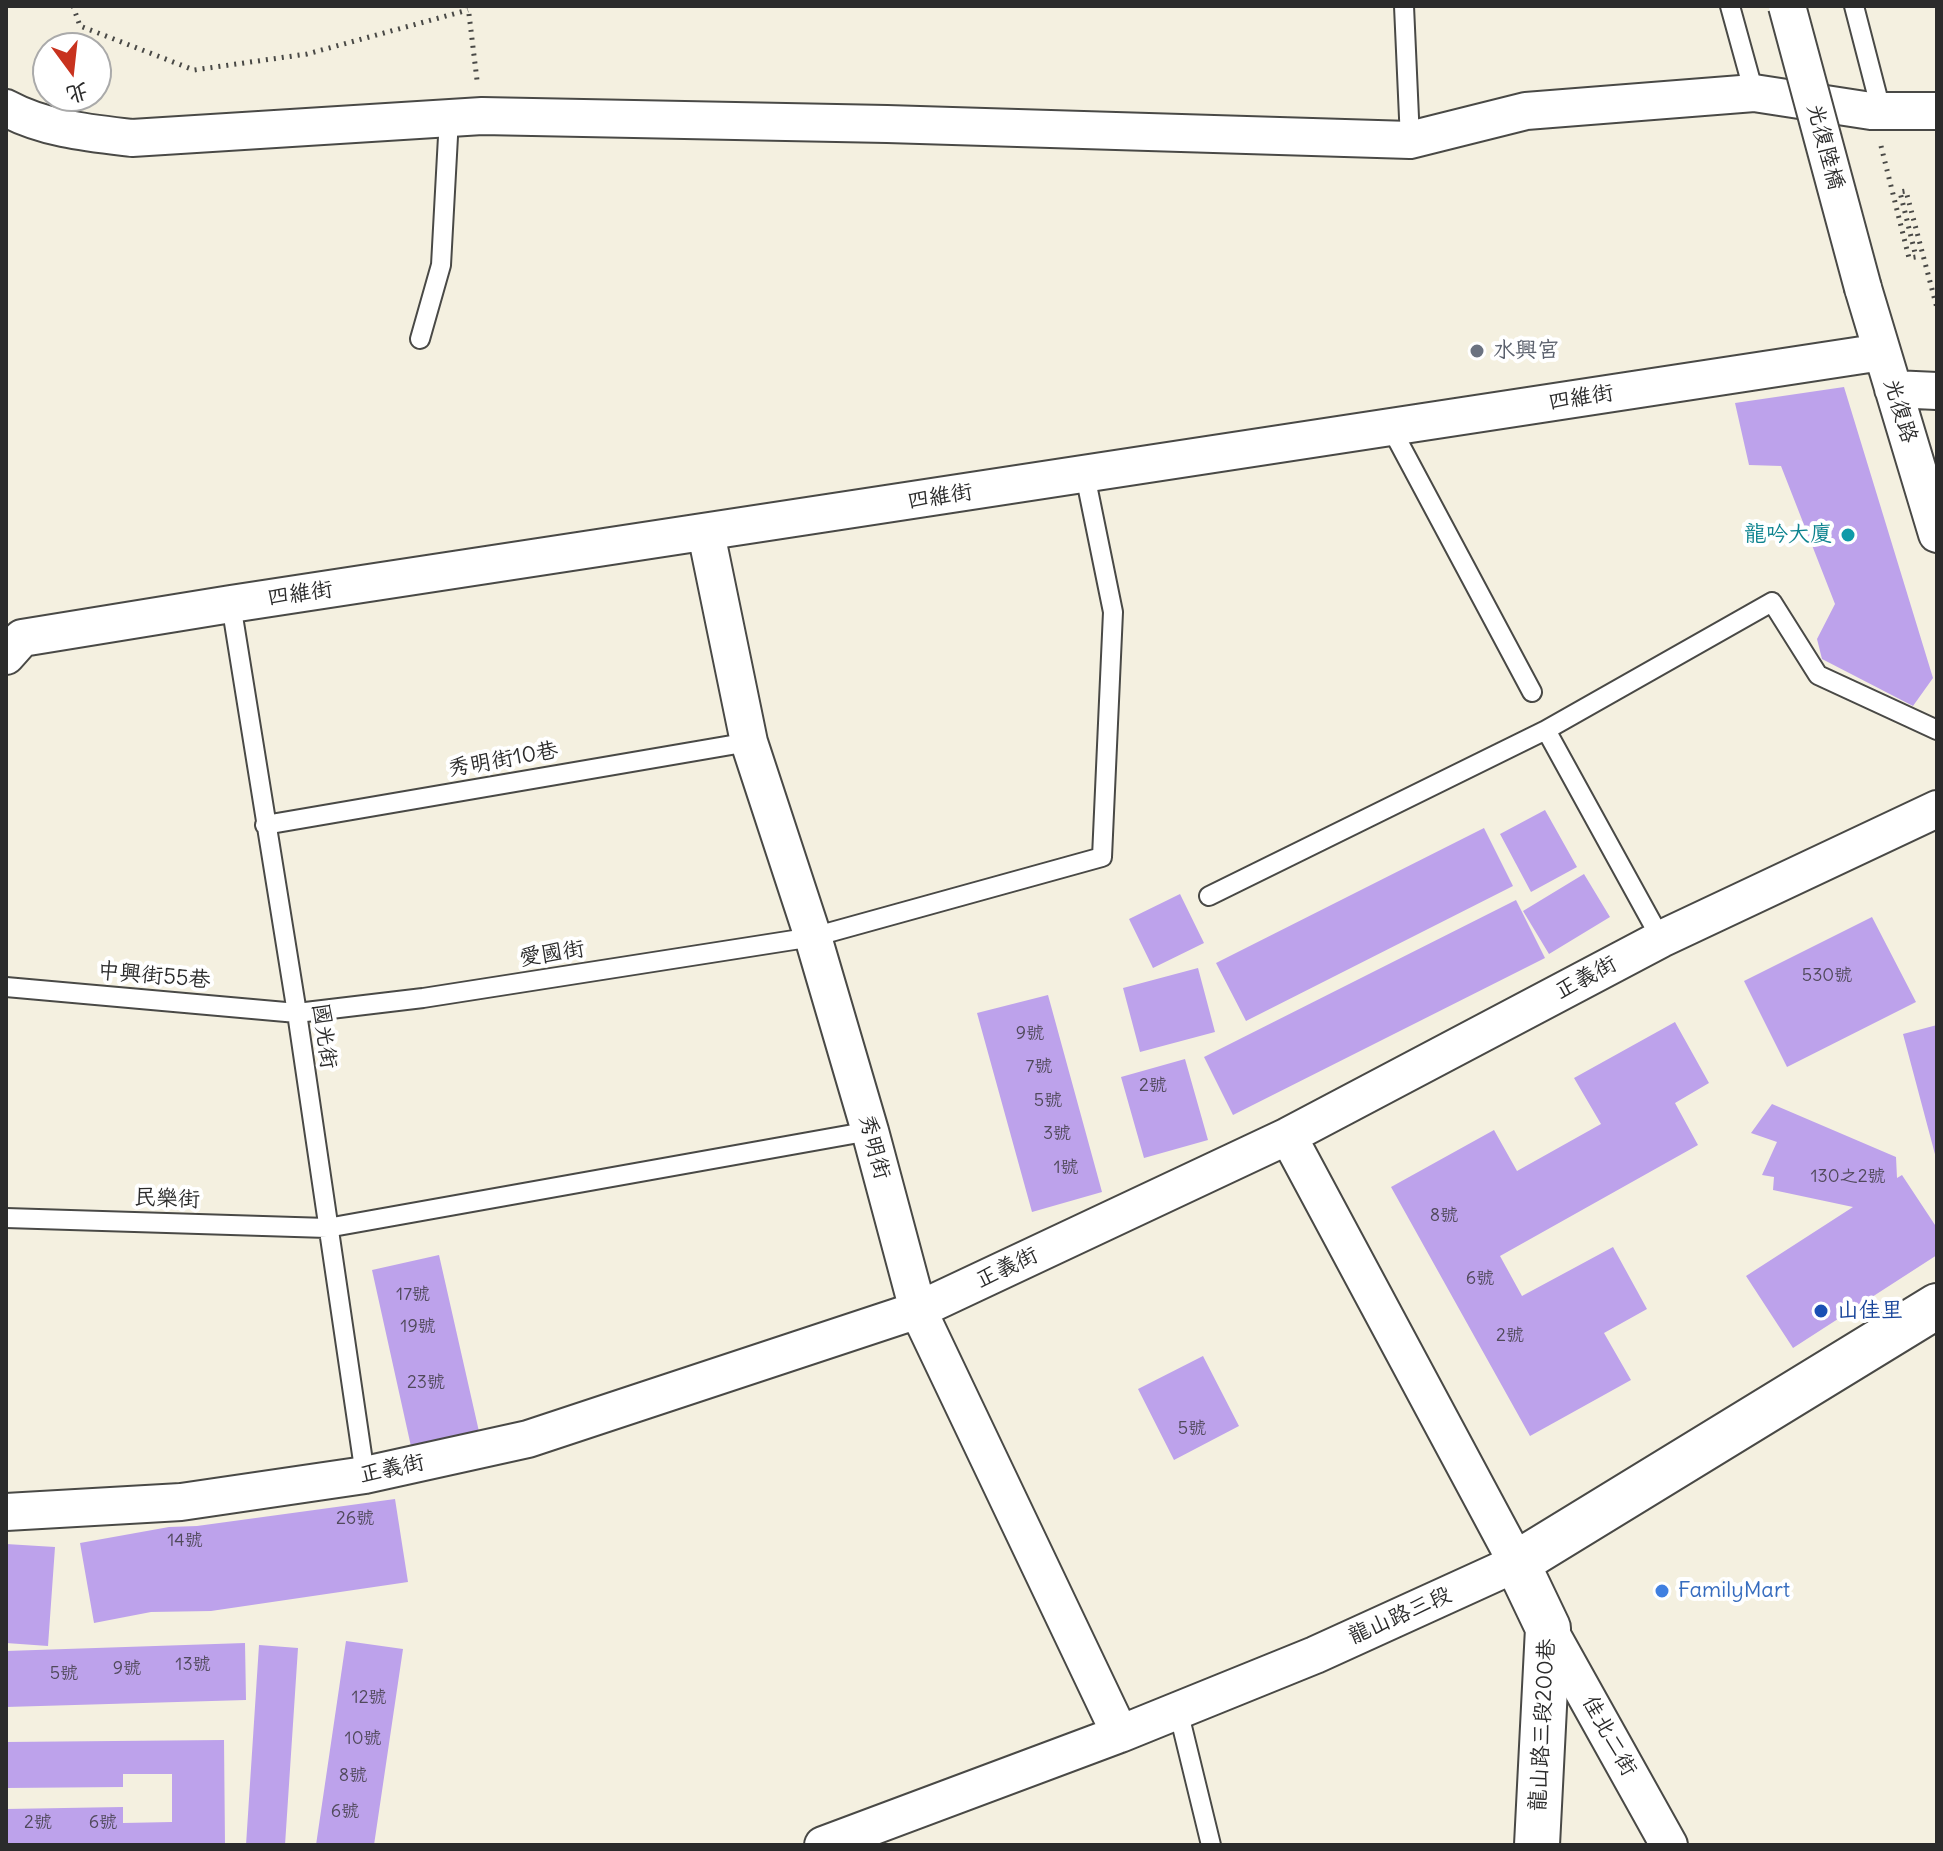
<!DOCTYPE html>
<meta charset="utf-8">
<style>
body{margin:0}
#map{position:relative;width:1943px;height:1851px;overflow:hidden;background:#f4f0e0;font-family:Delius,"LXGW WenKai TC",sans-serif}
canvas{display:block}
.frame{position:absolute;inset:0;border:8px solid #2b2b2b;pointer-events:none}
.north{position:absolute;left:32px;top:32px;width:80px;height:80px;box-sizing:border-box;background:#fff;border:2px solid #aaa;border-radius:50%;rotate:165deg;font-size:22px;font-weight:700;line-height:32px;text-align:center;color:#2b2b2b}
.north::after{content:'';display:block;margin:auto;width:28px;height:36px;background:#c8321e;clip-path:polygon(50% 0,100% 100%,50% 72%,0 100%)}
</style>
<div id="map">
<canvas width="1943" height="1851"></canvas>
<div class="frame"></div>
<div class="north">北</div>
</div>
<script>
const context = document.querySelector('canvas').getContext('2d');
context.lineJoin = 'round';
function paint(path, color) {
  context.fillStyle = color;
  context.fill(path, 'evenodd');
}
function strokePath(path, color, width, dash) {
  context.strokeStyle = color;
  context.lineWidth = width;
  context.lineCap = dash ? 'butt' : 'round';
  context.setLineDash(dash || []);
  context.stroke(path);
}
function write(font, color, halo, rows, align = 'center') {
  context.font = font + ' Delius,"LXGW WenKai TC",sans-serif';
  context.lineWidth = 8;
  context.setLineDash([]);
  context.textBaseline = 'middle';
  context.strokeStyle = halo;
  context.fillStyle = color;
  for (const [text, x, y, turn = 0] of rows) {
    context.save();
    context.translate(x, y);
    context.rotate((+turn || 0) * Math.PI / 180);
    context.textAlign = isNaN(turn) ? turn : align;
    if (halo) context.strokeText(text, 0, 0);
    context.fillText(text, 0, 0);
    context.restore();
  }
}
paint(new Path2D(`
 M1844,387L1933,678L1913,706L1822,659L1817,639L1835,604L1781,466L1749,465L1735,403Z
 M1545,810L1577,867L1531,892L1500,834Z
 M1484,828L1513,886L1246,1021L1216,963Z
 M1584,874L1610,917L1549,954L1523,911Z
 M1180,894L1204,943L1153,968L1129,919Z
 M1516,900L1545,958L1233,1115L1204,1057Z
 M1872,917L1916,1002L1787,1067L1744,981Z
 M1198,968L1215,1032L1140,1052L1123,988Z
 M1048,995L1102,1192L1032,1212L977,1013Z
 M1675,1022L1709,1083L1675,1103L1698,1145L1500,1256L1522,1296L1613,1247L1647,1309L1604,1333L1631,1380L1530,1436L1391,1187L1494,1130L1517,1171L1601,1124L1574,1078Z
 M1937,1025V1158H1936L1903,1034Z
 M1185,1059L1208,1140L1144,1158L1121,1077Z
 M1772,1104L1896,1157L1897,1178L1902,1175L1937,1228V1255L1793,1348L1746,1276L1853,1207L1773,1190L1774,1177L1762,1175L1777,1142L1751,1133Z
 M439,1255L480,1436L412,1451L372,1270Z
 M1203,1356L1239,1426L1174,1460L1138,1389Z
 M395,1499L408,1582L211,1611L151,1612L94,1623L80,1543L169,1527L197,1526Z
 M6,1544L55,1547L48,1646L6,1643Z
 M346,1641L403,1649L374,1845H316Z
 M245,1643L246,1700L6,1707V1651Z
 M259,1645L298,1648L285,1845H246Z
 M224,1740L225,1845H6V1809L123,1807V1823L172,1822V1774H123V1787L6,1788V1742Z`), '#bda2eb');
const lane = new Path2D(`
 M1404,6L1410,140
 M1730,6L1754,93
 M1854,6L1881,110
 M420,339L441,265L449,118
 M1391,428L1532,692
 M231,604L297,1013L365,1475
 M1546,730L1772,602L1818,675L1937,730
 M265,825L749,742
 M1209,896L1546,730L1661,939
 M6,987L297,1013L423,998L813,937L1102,857L1113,612L1085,475
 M6,1218L327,1228L870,1131
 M1178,1710L1211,1845`);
const street = new Path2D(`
 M6,108C45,129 89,133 132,138L482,116L887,124L1410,140L1526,111L1754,93L1871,111H1937
 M1863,288L1937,534
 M1893,389L1937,391
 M706,533L749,742L813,937L870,1131L918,1310L1120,1734
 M6,656L22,638L231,604L1882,352
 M6,1512L181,1502L365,1475L528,1439L918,1310L1288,1136L1661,939L1937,809
 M1548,1628L1669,1845
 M823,1845L1120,1734L1315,1655L1517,1563L1288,1136`);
const secondary = new Path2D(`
 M1537,1845L1548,1628L1517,1563L1937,1306`);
strokePath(lane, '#494946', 22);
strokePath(street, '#494946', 40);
strokePath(secondary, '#494946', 48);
strokePath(new Path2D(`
 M73,6L80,26L194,70L307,54L468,10
 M468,6L477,80
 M1881,146L1909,258L1916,257L1900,192L1906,191L1937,308`), '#494946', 5, [2, 6]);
strokePath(lane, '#fff', 18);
strokePath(street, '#fff', 36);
strokePath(secondary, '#fff', 44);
const streetBridge = new Path2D(`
 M1787,6L1863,288`);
strokePath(streetBridge, '#494946', 40, []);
strokePath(streetBridge, '#fff', 36);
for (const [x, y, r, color] of [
 [1477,351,8,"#6b7280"],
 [1848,535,8,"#0f9aa8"],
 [1821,1311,8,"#1a4fb4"],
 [1662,1591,8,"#3f7fe0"]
]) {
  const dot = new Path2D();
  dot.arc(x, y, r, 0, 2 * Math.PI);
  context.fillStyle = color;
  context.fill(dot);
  strokePath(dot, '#fff', 3);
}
write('18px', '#50495b', null, [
 ["530號",1827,976],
 ["9號",1030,1034],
 ["7號",1039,1067],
 ["2號",1153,1086],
 ["5號",1048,1101],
 ["3號",1057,1134],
 ["1號",1066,1168],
 ["130之2號",1848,1177],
 ["8號",1444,1216],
 ["6號",1480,1279],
 ["17號",413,1295],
 ["19號",418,1327],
 ["2號",1510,1336],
 ["23號",426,1383],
 ["5號",1192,1429],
 ["26號",355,1519],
 ["14號",185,1541],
 ["13號",193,1665],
 ["9號",127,1669],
 ["5號",64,1674],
 ["12號",369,1698],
 ["10號",363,1739],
 ["8號",353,1776],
 ["6號",345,1812],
 ["2號",38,1823],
 ["6號",103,1823]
]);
write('22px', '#2b2b2b', '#fff', [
 ["光復陸橋",1825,147,75],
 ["四維街",1581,398,-9],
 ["光復路",1900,411,73],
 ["四維街",940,497,-9],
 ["四維街",300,594,-8],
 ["秀明街10巷",503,760,-10],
 ["愛國街",552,954,-9],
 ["中興街55巷",154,976,5],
 ["正義街",1586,978,-28],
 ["國光街",324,1036,82],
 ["秀明街",874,1147,75],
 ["民樂街",167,1199,2],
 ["正義街",1007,1268,-25],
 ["正義街",392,1469,-12],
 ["龍山路三段",1400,1616,-24],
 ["龍山路三段200巷",1543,1725,-87],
 ["佳北二街",1609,1736,61]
]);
write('22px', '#5b616d', '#fff', [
 ["水興宮",1493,351]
], 'left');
write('22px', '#0d838f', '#fff', [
 ["龍吟大廈",1832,535]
], 'right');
write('22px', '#164399', '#fff', [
 ["山佳里",1837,1311]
], 'left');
write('22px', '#366cbe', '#fff', [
 ["FamilyMart",1678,1591]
], 'left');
</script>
